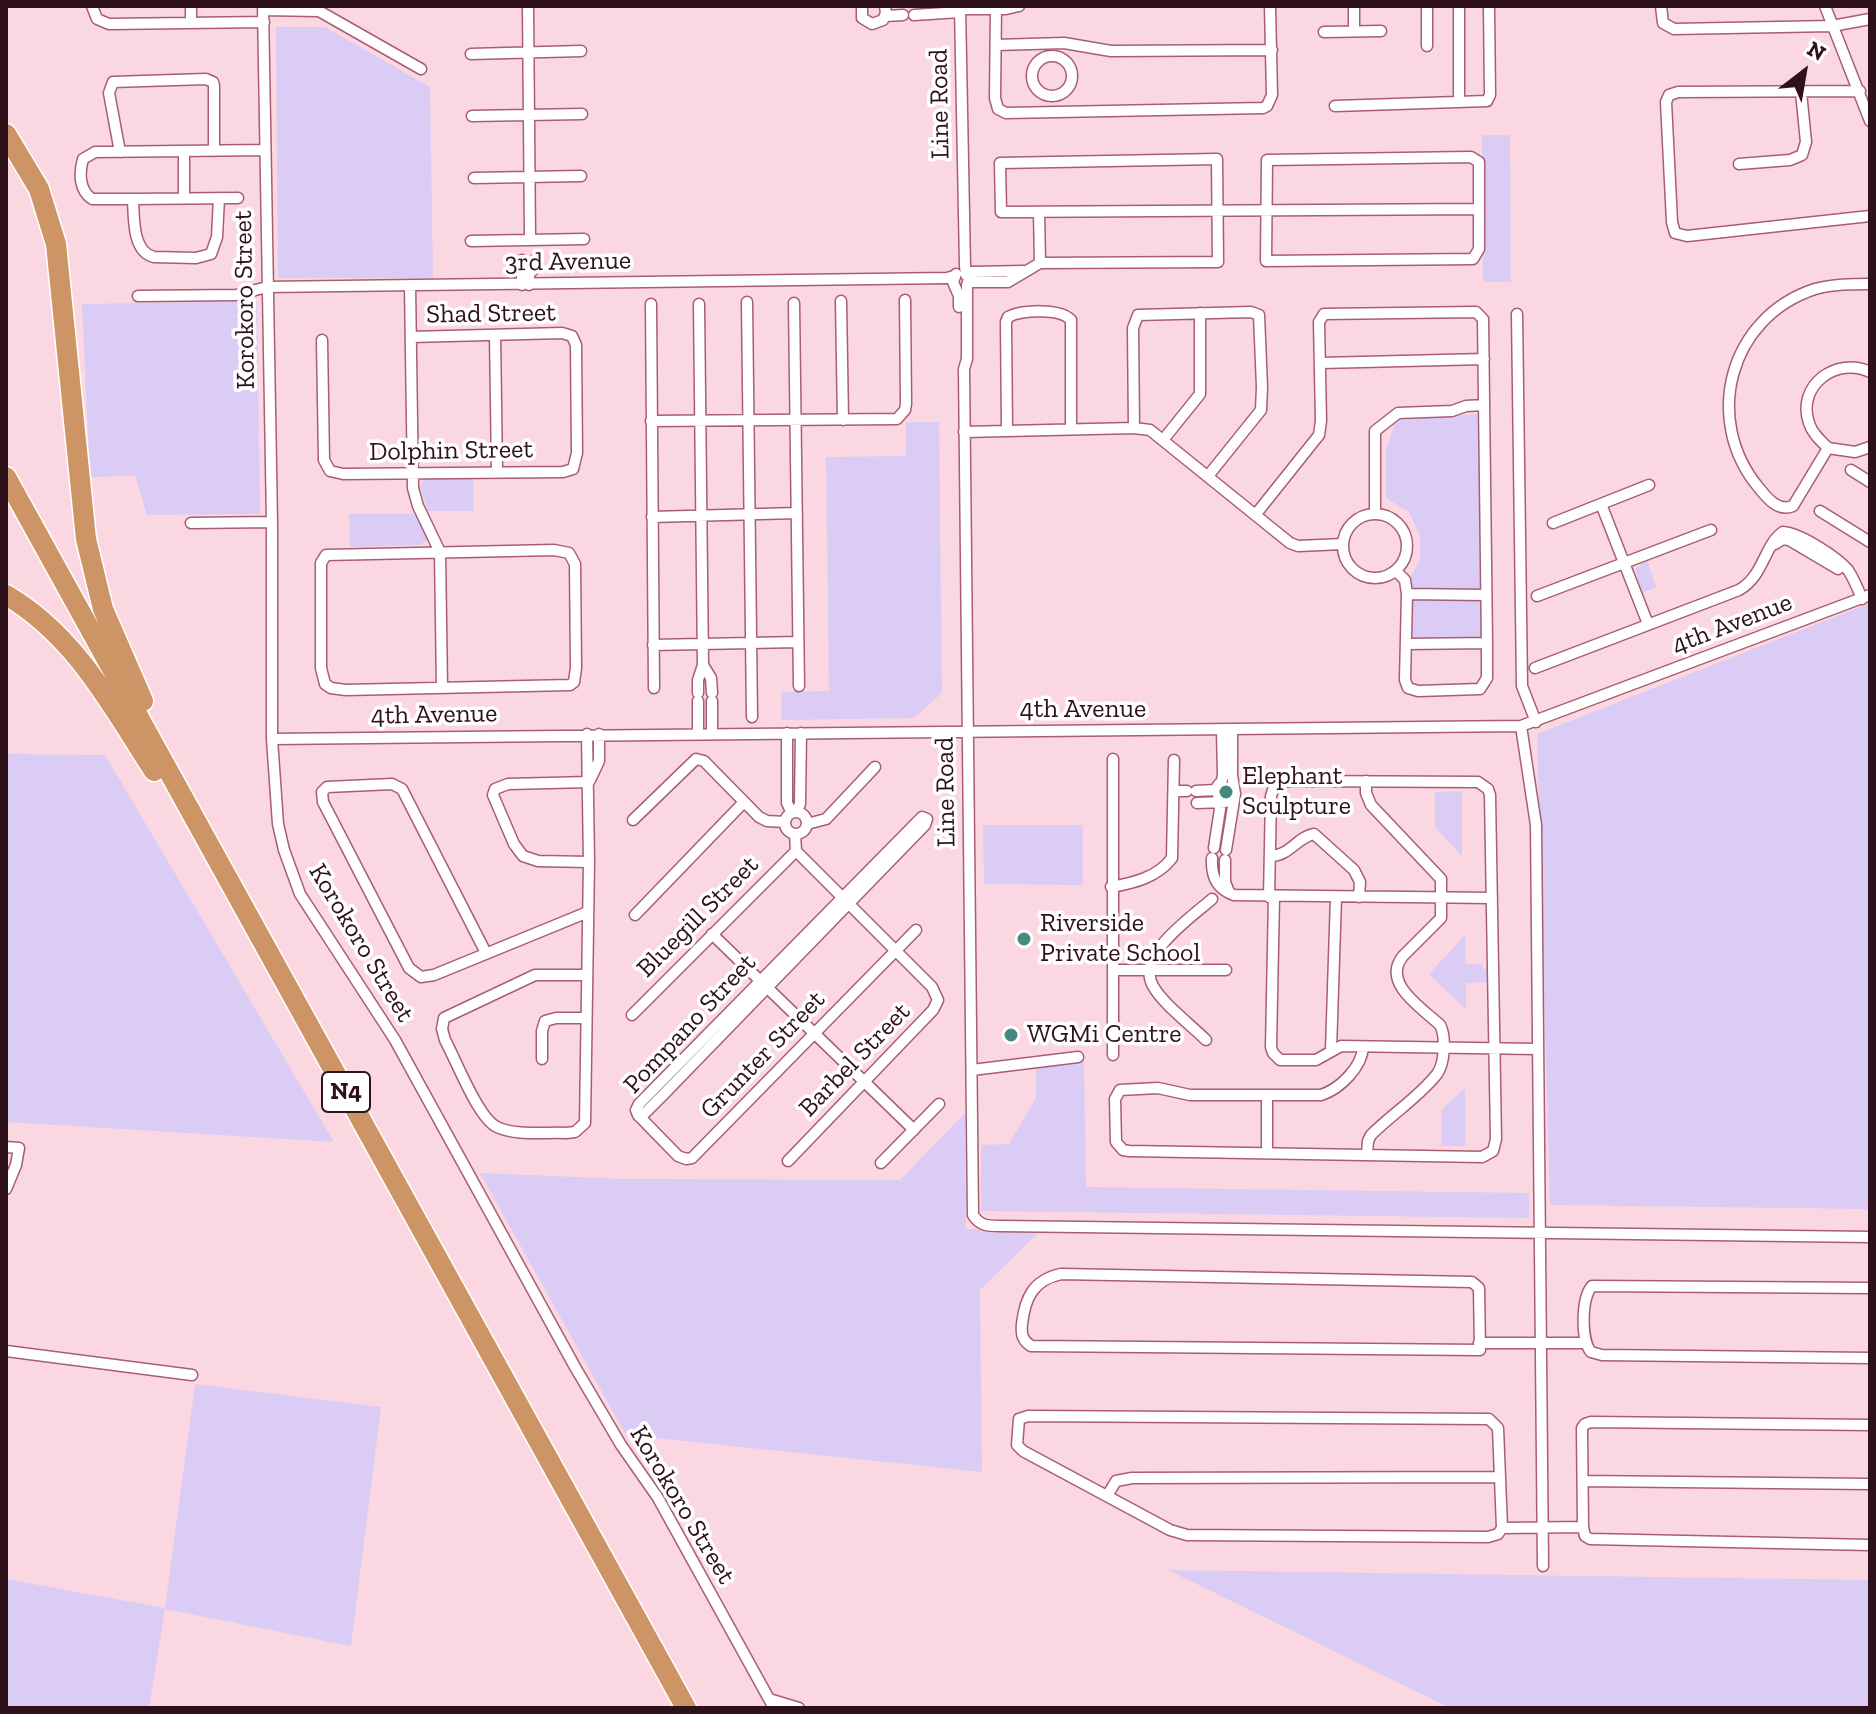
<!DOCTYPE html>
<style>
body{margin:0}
#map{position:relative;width:1876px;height:1714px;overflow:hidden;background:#fbd8e1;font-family:"Zilla Slab",serif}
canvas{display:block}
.frame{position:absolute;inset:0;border:8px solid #2f111b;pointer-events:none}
.north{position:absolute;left:1764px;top:32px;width:80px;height:80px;-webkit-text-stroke:6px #fff;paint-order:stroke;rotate:31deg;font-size:22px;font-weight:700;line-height:32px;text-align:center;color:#2f111b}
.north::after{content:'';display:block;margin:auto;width:28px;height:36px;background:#2f111b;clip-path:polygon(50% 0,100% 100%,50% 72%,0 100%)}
</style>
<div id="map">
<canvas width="1876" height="1714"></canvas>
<div class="frame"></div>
<div class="north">N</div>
</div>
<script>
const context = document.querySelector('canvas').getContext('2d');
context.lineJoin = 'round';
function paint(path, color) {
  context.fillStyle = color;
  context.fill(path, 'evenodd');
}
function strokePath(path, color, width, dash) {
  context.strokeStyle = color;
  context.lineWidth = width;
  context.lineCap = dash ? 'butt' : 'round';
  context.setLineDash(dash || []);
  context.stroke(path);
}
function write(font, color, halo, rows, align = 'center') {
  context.font = font + ' "Zilla Slab",serif';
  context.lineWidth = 7;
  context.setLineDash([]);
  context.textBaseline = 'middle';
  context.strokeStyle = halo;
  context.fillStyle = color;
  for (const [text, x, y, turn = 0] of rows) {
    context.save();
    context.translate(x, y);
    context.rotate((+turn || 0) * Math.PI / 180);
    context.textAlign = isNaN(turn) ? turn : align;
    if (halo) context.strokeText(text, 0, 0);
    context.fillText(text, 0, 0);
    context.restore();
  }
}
paint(new Path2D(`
 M276,27H325L430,87L433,278H278Z
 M1482,135H1510L1511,282H1483Z
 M257,301L260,514L147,515L135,476L90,477L82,304Z
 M1479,414L1480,591L1412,590L1411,576L1420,560V536L1409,512L1386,498V449L1396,420Z
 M906,422H939L942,693L914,718L781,720V692L829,691L826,457L906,456Z
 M425,479H473L474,511H428L420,487Z
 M349,514H416L427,540L420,545L350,547Z
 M1647,560L1656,587L1642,593L1635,569Z
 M1411,599L1481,600V638H1411Z
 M1870,603V1209L1550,1205L1537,734Z
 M6,754L105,755L334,1142L6,1122Z
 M1462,791V856L1435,827V792Z
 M983,825H1083V885L984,884Z
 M1465,935V964H1483V969H1489L1490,982L1466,983V1010L1429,974Z
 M1084,1060L1086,1187L1529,1193V1218L981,1211V1145L1009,1144L1036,1098V1066Z
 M1465,1088V1146H1441V1110Z
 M965,1113L966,1229L1040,1231L980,1290L982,1472L626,1435L480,1173L625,1179L900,1180Z
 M195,1384L381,1407L351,1646L165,1609L149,1708H6V1579L165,1608Z
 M1168,1570L1870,1580V1708H1450Z`), '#daccf5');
const street = new Path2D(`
 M92,6L97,19L109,24L264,22
 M191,6V23
 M263,6L272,522V739L278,824L284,850L300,894L395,1040L575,1367L621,1445L658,1498L774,1708
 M528,6L530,239
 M862,6V18L872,24L883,20L886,13L885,6
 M960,6L965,266L966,275L976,274
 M996,6L995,98L998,109L1006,113L1263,108L1267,106L1272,95L1270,6
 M1354,6V31
 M1427,6V46
 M1459,6V102
 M1661,6L1663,23L1674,29L1832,26L1870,19
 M1825,6L1870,121
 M960,9H1006L1019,6
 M263,10L319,11L421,69
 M914,15L960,12
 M886,16L903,15
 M1324,32L1381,31
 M996,45L1064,43L1111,51L1272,50
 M471,54L581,51
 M1032 76a20 20 0 1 1 40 0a20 20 0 1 1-40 0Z
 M1860,91L1678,92L1669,95L1666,102L1672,222L1675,233L1687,236L1870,216
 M1335,106L1487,101L1490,95L1489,8
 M472,116L582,114
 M120,152L109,93L113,82L206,79L213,82L214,86V151
 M1471,157L1479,162V249L1473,259L1266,261L1267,160Z
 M1739,164L1790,160L1802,155L1806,142L1801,92
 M474,178L581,176
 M184,198V151
 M219,198L217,237L211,254L196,258L154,257C132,252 134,217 133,199L238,198
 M133,199H92C79,190 79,173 83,159L95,152L265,150
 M1039,212L1040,263
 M471,241L584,239
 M522,260V285
 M971,272L1024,271
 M956,274L953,282L959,296V307
 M968,282H1008L1040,263L1218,262L1217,159L1000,163L1001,212L1478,209
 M410,285L413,488L418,506L440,552L442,688
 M529,285V274L536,267L535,260
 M967,285V359L964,369L973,1215C980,1226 988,1226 1000,1226L1870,1237
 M138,296L236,295L267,287L947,278L954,276
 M841,301L843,420
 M747,302L752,717
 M794,303L799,686
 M651,304L654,688
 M1517,314L1522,686L1536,722
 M495,335L497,471
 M322,340L324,460L330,471L343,474L563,472L573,469L577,453L576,345L572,336L562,333L411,337
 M1321,363L1484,359
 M1870,372C1837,356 1796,385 1809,423C1812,433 1820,440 1828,448L1855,452L1870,447
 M651,421L897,419L905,410L906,404L905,300
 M1134,428L1133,328L1138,315L1251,312L1259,315L1262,387L1261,410L1208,476
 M1007,430L1006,322L1008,317C1022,310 1060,308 1071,320V429
 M964,432L1134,428L1150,430L1290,543L1298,546L1343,544
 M1163,440L1200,394V313
 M1828,448L1793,506C1778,512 1768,499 1759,488C1702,420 1729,317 1815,289C1833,284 1852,284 1870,284
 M1851,470L1870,482
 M1601,504L1648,624
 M1820,511L1870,542
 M1375,513V431L1398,413L1452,411L1466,406L1484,405
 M1343 546a32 32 0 1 1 64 0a32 32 0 1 1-64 0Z
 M1256,514L1319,435L1321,421L1319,322L1324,314L1476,312L1483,319L1487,643V678L1480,689L1418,691L1408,688L1405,680L1407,594
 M652,517L797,513
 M191,523L272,522
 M1553,523L1649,485
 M1775,544L1783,539L1789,540L1838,569
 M554,550L569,553L575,564L576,668L574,682L570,685L346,690L331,688L325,684L321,668V563L326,555Z
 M1396,571L1405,580L1407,594L1486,595
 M1537,596L1711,530
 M1406,644L1487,643
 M653,645L798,642
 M703,665L711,678L712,693
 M1535,668L1739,590C1764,576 1764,545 1783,532C1800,533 1837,557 1848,570C1854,579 1858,589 1862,599
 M698,693V680L703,665L699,304
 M712,701V732
 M1521,726L1536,825L1543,1566
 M698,732V701
 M787,733V803L792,813
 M272,739L1521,726L1870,595
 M1113,759V1055
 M590,780L599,761V734
 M1366,781V793L1371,805L1441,879V918L1403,956C1381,983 1422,1008 1440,1025C1446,1036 1445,1063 1437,1074C1419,1097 1392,1114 1371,1135L1368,1141L1367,1154
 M589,782L508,784L495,789L493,795L514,844L523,856L538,861L589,862
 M1175,791H1187
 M1196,791L1215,790L1219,784
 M1197,803L1225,802L1235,794
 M796,812L800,804L801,733
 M785 823a11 11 0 1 1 22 0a11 11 0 1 1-22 0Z
 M922,817L927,819L925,825L663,1095L644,1114L638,1115L636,1110L639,1104Z
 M633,820L696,759L704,761L759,817L767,821L785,822
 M807,824L826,819L875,767
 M1214,848L1220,809L1218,794L1223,776L1222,730
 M1226,850L1235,794L1232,775V730
 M1270,856C1290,856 1297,837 1314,834L1354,870L1360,882L1359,897
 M1212,858C1211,876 1216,889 1234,895L1492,898
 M1225,860V882L1229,892
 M1111,887C1134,883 1158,877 1172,858L1174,760
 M1269,897L1271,796L1275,784L1290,781L1478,782L1488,789L1490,795L1496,1139L1493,1151L1482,1157L1129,1151L1123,1150L1116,1142L1115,1099L1120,1090L1158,1088L1190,1095H1321C1340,1089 1362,1067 1363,1047
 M1274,897L1271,1047L1273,1053L1280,1060H1316L1341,1046L1537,1049
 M635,915L744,802
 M712,934L914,1130
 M486,953L402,789L392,784L327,787L322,792L323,802L409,968L421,977L434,975L588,912
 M1113,970H1226
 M586,975H535L444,1018L442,1029L445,1040C456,1060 478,1118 497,1127C516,1136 545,1132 566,1133L575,1132L585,1123L589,862L587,734
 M632,1015L796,851
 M1206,1040C1191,1025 1163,1004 1153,986C1135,955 1192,917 1212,899
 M1331,1050L1336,897
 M542,1059V1031L545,1021L556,1018H586
 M972,1070L1078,1057
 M638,1115L678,1156L686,1159L692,1158L916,930
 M6,1147L19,1148L16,1165L6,1189
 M1267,1153V1095
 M788,1161L933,1010L938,1000L932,987L796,851L795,834
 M881,1163L939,1104
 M1061,1274L1472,1282L1479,1288L1480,1350L1031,1346C1022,1340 1021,1334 1022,1324C1025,1298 1033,1280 1061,1274Z
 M1870,1288L1592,1286C1581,1299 1581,1340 1591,1352L1602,1355L1870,1358
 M1479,1343H1585
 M6,1351L192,1375
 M1028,1416L1489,1419L1498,1428L1502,1528L1498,1534L1488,1537L1187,1535L1170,1530L1023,1451L1017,1445L1019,1419Z
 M1870,1425L1591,1422L1585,1424L1582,1428L1583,1527L1585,1536L1590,1539L1870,1545
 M1583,1481L1870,1484
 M1107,1496L1116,1481L1132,1478L1499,1477
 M1502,1528L1583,1527
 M769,1699L799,1708`);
const highway = new Path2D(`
 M6,134L39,189L56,244L86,539L103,609L143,701
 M6,477L686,1708
 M6,595C75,635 112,706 154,771`);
strokePath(street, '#a85d74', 13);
strokePath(highway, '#fff', 23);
strokePath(street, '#fff', 10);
strokePath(highway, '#cd9565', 20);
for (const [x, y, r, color] of [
 [1226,792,8,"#458a7e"],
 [1024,939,8,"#458a7e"],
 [1011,1035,8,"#458a7e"]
]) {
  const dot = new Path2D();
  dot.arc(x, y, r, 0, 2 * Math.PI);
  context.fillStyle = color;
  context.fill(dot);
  strokePath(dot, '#fff', 3);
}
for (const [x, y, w] of [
 [346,1092,48]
]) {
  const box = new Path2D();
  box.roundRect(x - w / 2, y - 20, w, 40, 6);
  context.fillStyle = '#fff';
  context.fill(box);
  strokePath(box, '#2f111b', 2);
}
write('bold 24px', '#2f111b', null, [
 ["N4",346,1092]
]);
write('26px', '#2f111b', '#fff', [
 ["Line Road",940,104,-91],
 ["3rd Avenue",568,262,-1],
 ["Korokoro Street",245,300,-91],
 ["Shad Street",491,314,-1],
 ["Dolphin Street",451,451,-1],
 ["4th Avenue",1732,624,-21],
 ["4th Avenue",1083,710],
 ["4th Avenue",434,715,-1],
 ["Line Road",946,792,-91],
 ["Bluegill Street",698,917,-45],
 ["Korokoro Street",361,943,59],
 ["Pompano Street",690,1024,-47],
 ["Grunter Street",763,1055,-46],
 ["Barbel Street",855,1060,-46],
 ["Korokoro Street",682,1505,59]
]);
write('26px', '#2f111b', '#fff', [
 ["Elephant",1242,777],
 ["Sculpture",1242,807],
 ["Riverside",1040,924],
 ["Private School",1040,954],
 ["WGMi Centre",1027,1035]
], 'left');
</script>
